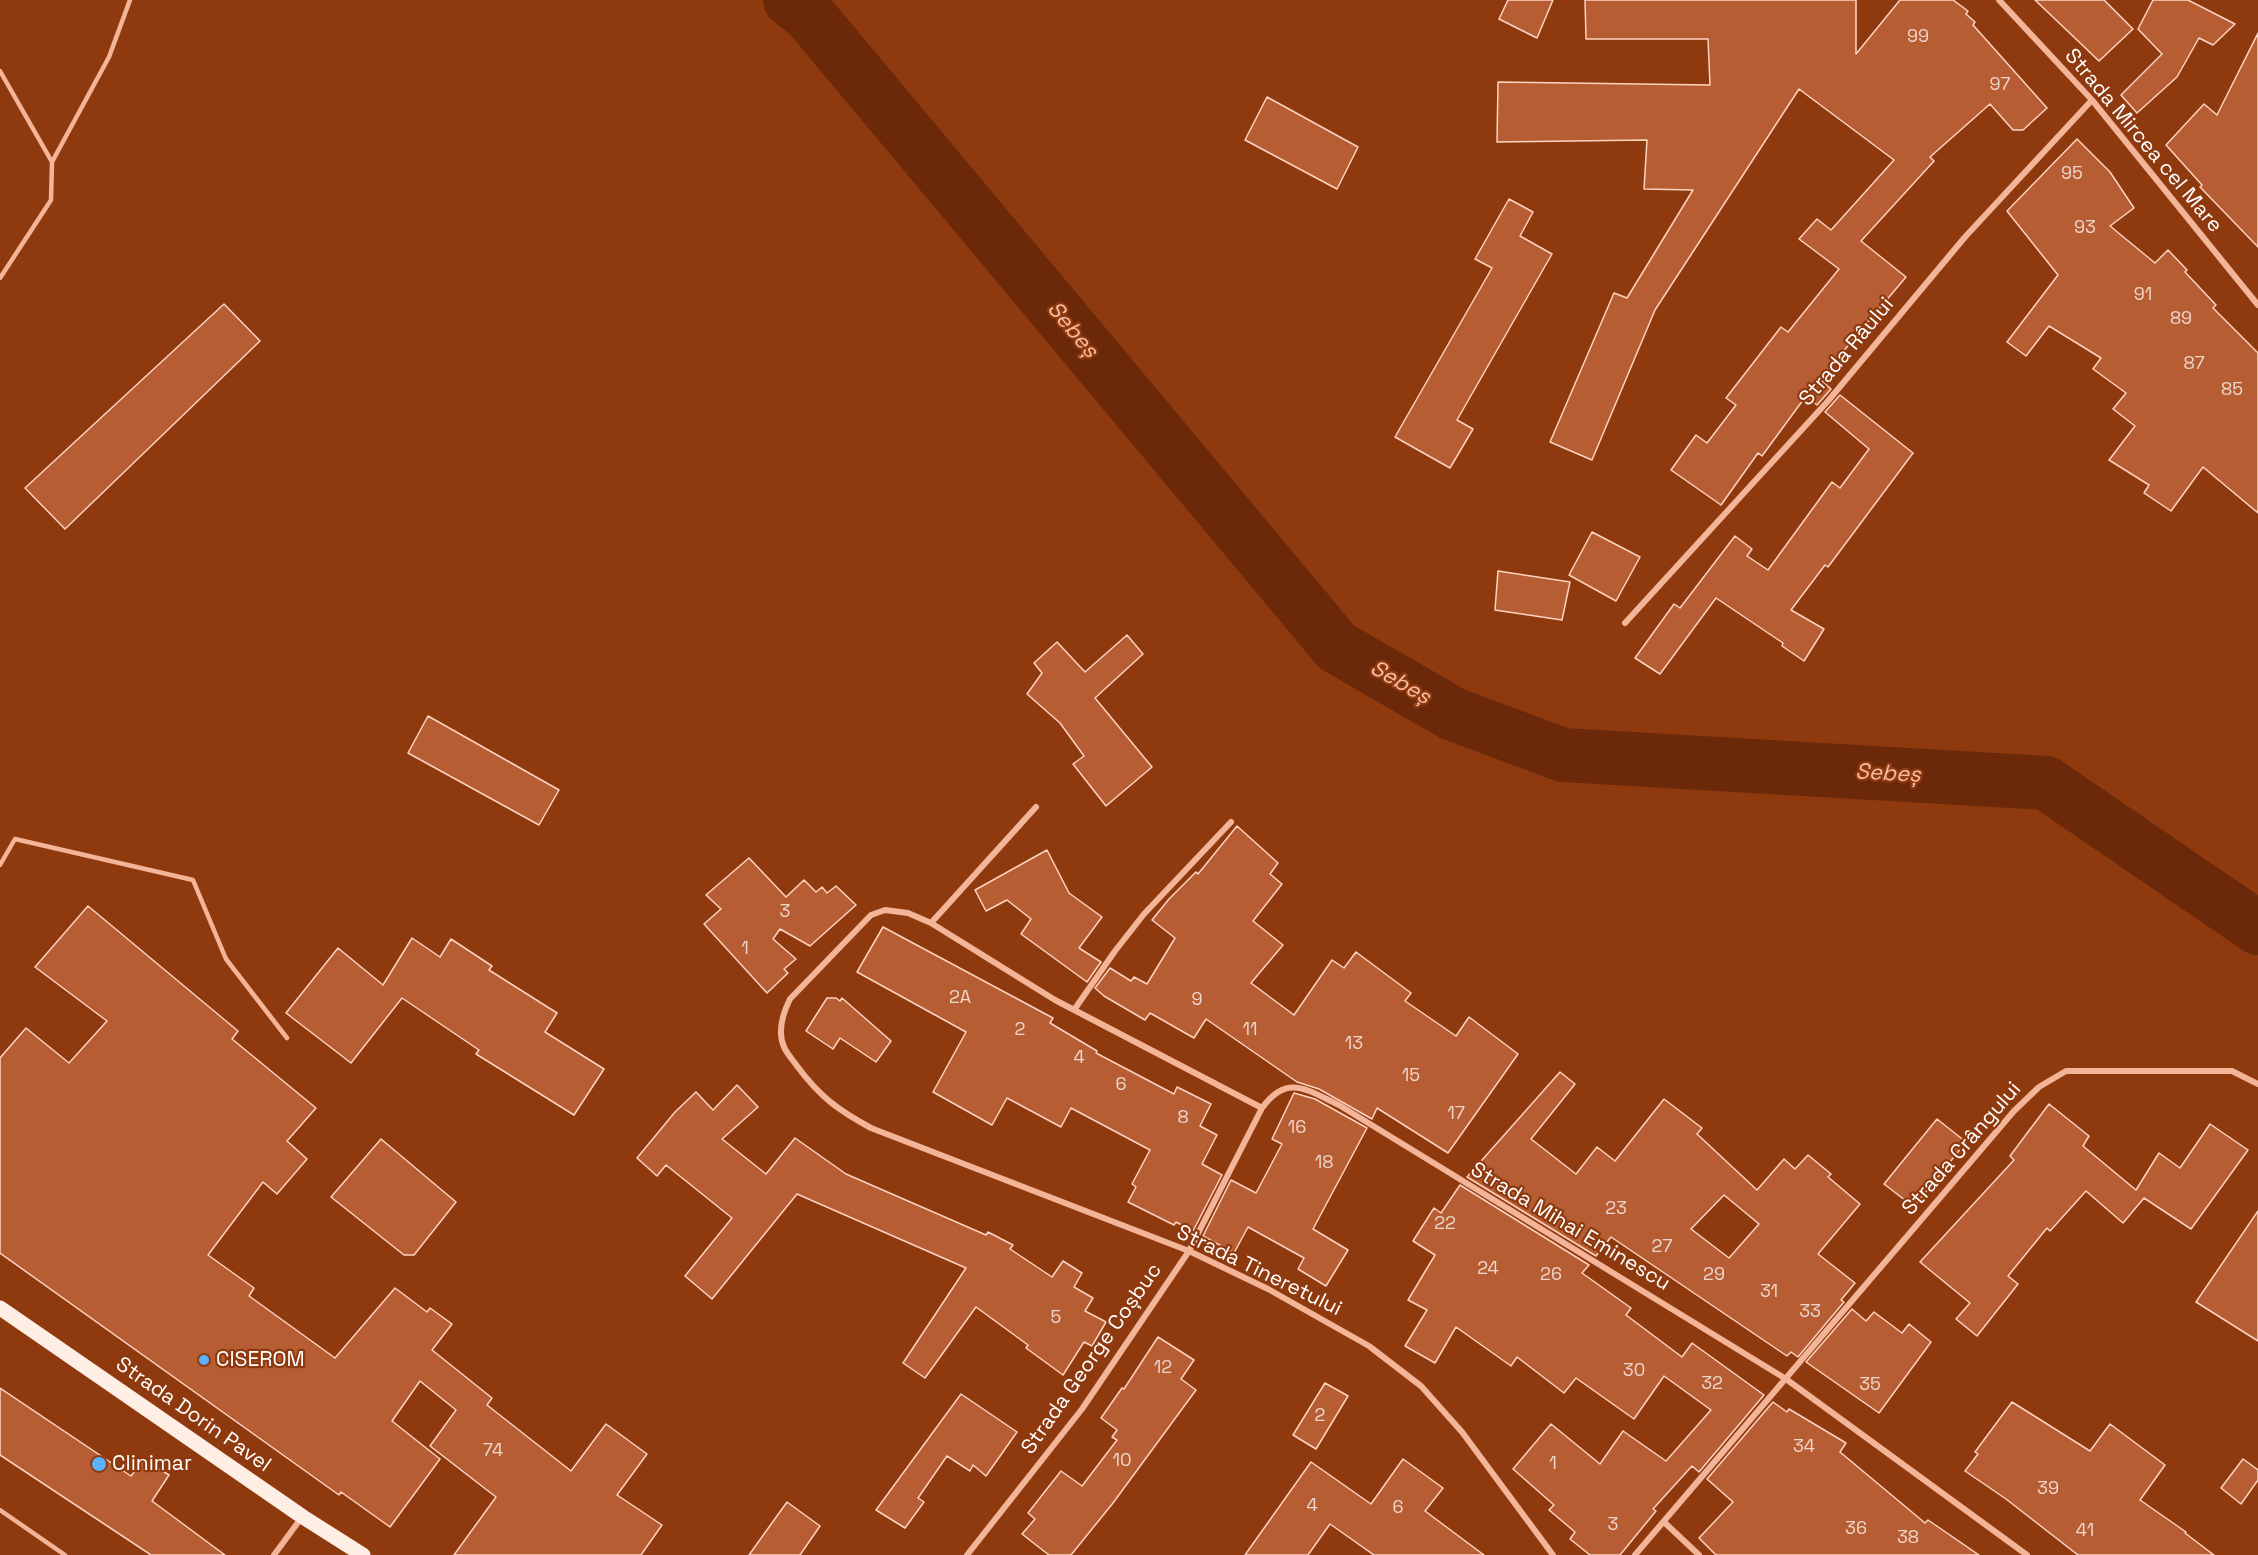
<!DOCTYPE html>
<meta charset="utf-8">
<style>
body{margin:0}
canvas{display:block;background:#8f390f}
</style>
<canvas width="2258" height="1555"></canvas>
<script>
const context = document.querySelector('canvas').getContext('2d');
context.lineJoin = 'round';
function strokePath(path, color, width, dash) {
  context.strokeStyle = color;
  context.lineWidth = width;
  context.lineCap = dash ? 'butt' : 'round';
  context.setLineDash(dash || []);
  context.stroke(path);
}
function paint(path, color) {
  context.fillStyle = color;
  context.fill(path, 'evenodd');
}
function write(font, color, halo, rows, align = 'center') {
  context.font = font + ' "Space Grotesk",sans-serif';
  context.lineWidth = 4.5;
  context.setLineDash([]);
  context.textBaseline = 'middle';
  context.strokeStyle = halo;
  context.fillStyle = color;
  for (const [text, x, y, turn = 0] of rows) {
    context.save();
    context.translate(x, y);
    context.rotate((+turn || 0) * Math.PI / 180);
    context.textAlign = isNaN(turn) ? turn : align;
    if (halo) context.strokeText(text, 0, 0);
    context.fillText(text, 0, 0);
    context.restore();
  }
}
strokePath(new Path2D(`
 M790,0L809,15L1337,647L1453,714L1563,755L2046,783L2258,928`), '#6b2909', 54);
const building = new Path2D(`
 M1508,0H1553L1537,38L1499,19Z
 M1585,0H1856V54L1900,0H1953L1968,11L1966,14L1975,22L1973,25L2047,108L2023,130H2013L1990,104L1930,157L1934,161L1861,241L1906,277L1820,379L1831,389L1817,405L1806,396L1762,456L1758,453L1721,505L1671,470L1696,435L1707,443L1736,405L1726,398L1781,327L1788,332L1839,269L1799,239L1817,219L1831,230L1894,160L1799,89L1655,310L1592,460L1550,442L1614,293L1627,298L1693,190L1644,189L1647,140L1497,142L1498,82L1710,85L1708,39H1586Z
 M2035,0H2104L2133,29L2099,61Z
 M2153,0H2188L2235,24L2213,45L2199,38L2177,77L2137,113L2121,95L2162,54L2138,29Z
 M2258,33V247L2200,187L2202,185L2166,145L2204,104L2217,115Z
 M1267,97L1358,147L1337,189L1245,140Z
 M2077,139L2110,172L2134,208L2110,226L2155,263L2168,250L2187,270L2185,272L2216,305L2213,308L2258,353V513L2203,467L2171,511L2144,493L2149,485L2109,460L2135,426L2113,409L2126,393L2093,369L2101,358L2049,326L2026,356L2007,342L2058,275L2007,211Z
 M1509,199L1533,212L1520,236L1552,254L1457,420L1473,429L1450,468L1395,437L1492,268L1475,259Z
 M224,304L260,341L65,529L25,488Z
 M1840,395L1913,453L1828,567L1825,565L1791,610L1824,629L1804,661L1782,646L1783,643L1716,598L1660,674L1635,658L1674,604L1680,608L1735,536L1752,549L1747,556L1768,570L1832,482L1840,488L1869,449L1825,412Z
 M1592,532L1640,557L1616,601L1569,575Z
 M1498,571L1570,582L1562,620L1495,610Z
 M1127,635L1143,654L1095,698L1152,767L1106,806L1073,764L1084,756L1060,723L1027,694L1042,673L1034,663L1057,642L1085,672Z
 M428,716L559,790L539,825L408,753Z
 M1237,826L1278,863L1270,874L1282,884L1253,921L1283,945L1251,983L1294,1015L1332,960L1344,968L1356,952L1411,993L1405,1001L1456,1036L1469,1017L1518,1054L1448,1153L1377,1108L1372,1119L1319,1089L1297,1082L1206,1019L1194,1038L1150,1013L1145,1020L1104,996L1095,988L1110,968L1131,981L1134,977L1147,984L1175,938L1152,920L1169,899L1196,872L1198,874Z
 M1047,850L1069,893L1102,917L1079,948L1101,962L1087,982L1021,934L1031,919L1007,900L986,911L975,890Z
 M749,858L786,897L804,880L816,892L822,887L827,893L836,886L856,905L810,946L780,929L773,939L796,959L784,969L788,973L767,993L704,924L721,909L706,895Z
 M88,906L238,1031L232,1039L316,1108L287,1141L307,1159L277,1194L263,1182L208,1255L254,1288L249,1296L335,1358L395,1288L427,1312L430,1308L452,1324L432,1350L492,1398L487,1405L571,1471L606,1424L647,1454L617,1495L662,1525L641,1555H454L496,1497L430,1446L456,1410L420,1381L392,1421L440,1459L390,1527L341,1492L339,1495L0,1253V1058L26,1028L69,1063L107,1021L35,967Z
 M883,927L1053,1018L1050,1023L1097,1051L1096,1053L1174,1094L1177,1087L1211,1104L1200,1126L1217,1135L1202,1164L1222,1175L1193,1231L1176,1222L1174,1225L1128,1202L1136,1187L1132,1184L1150,1150L1071,1108L1061,1127L1007,1098L992,1125L933,1092L966,1032L857,972Z
 M412,938L440,957L451,939L492,966L489,970L557,1013L545,1032L604,1069L574,1115L476,1054L479,1050L402,998L351,1063L286,1013L338,948L383,985Z
 M827,998H836L840,1001L842,998L891,1041L876,1062L840,1038L833,1049L806,1031Z
 M1560,1072L1575,1084L1531,1139L1576,1174L1597,1147L1615,1161L1664,1099L1702,1128L1697,1134L1757,1190L1784,1159L1795,1169L1808,1155L1831,1174L1828,1177L1860,1204L1818,1254L1855,1283L1841,1300L1844,1302L1798,1357L1791,1352L1787,1356L1611,1237L1596,1256L1467,1177ZM1724,1195L1759,1224L1729,1258L1691,1229Z
 M737,1085L758,1107L722,1139L766,1174L795,1138L846,1174L986,1235L988,1232L1013,1245L1010,1249L1052,1277L1063,1261L1082,1273L1074,1287L1093,1298L1085,1311L1106,1322L1092,1346L1084,1342L1063,1375L1026,1348L1028,1345L976,1307L925,1378L903,1363L966,1268L797,1194L712,1299L685,1276L732,1218L666,1165L657,1176L637,1158L675,1112L696,1092L713,1110Z
 M1294,1093L1315,1099L1367,1128L1313,1229L1348,1250L1326,1286L1298,1269L1304,1258L1248,1227L1234,1253L1203,1236L1231,1180L1256,1193L1282,1144L1272,1139Z
 M2049,1104L2089,1136L2083,1146L2136,1190L2159,1153L2180,1168L2210,1124L2248,1150L2191,1229L2144,1198L2123,1223L2086,1191L2050,1231L2047,1228L2008,1276L2018,1284L1977,1336L1956,1319L1970,1303L1920,1262L2014,1160L2010,1156Z
 M1937,1119L1966,1142L1914,1207L1884,1184Z
 M381,1139L456,1202L414,1255H404L331,1197Z
 M1460,1185L1589,1265L1582,1273L1631,1308L1626,1315L1682,1357L1692,1343L1764,1395L1699,1472L1692,1466L1653,1509L1656,1511L1620,1555H1590L1570,1539L1575,1532L1549,1510L1554,1505L1513,1469L1551,1424L1600,1464L1623,1431L1666,1461L1711,1410L1664,1376L1634,1419L1576,1378L1564,1393L1517,1357L1511,1366L1456,1327L1435,1363L1405,1346L1427,1310L1408,1300L1435,1255L1413,1241L1434,1208L1441,1213Z
 M2258,1211V1341L2196,1302Z
 M1852,1309L1866,1321L1874,1312L1902,1333L1909,1324L1931,1342L1879,1413L1806,1362Z
 M1158,1337L1194,1360L1181,1379L1196,1390L1113,1503L1071,1555H1049L1022,1534L1035,1519L1028,1513L1061,1471L1082,1486L1117,1440L1112,1437L1117,1430L1101,1418L1122,1388L1124,1389Z
 M1325,1383L1348,1396L1316,1449L1293,1435Z
 M0,1388L131,1476L144,1459L169,1475L152,1501L225,1555H151L0,1455Z
 M961,1394L1017,1432L986,1476L973,1465L970,1471L947,1456L918,1498L924,1502L905,1528L876,1510Z
 M1773,1402L1787,1412L1789,1409L1846,1443L1840,1452L1925,1523L1928,1520L1979,1555H1716L1699,1538L1733,1502L1707,1479Z
 M2012,1402L2090,1451L2110,1424L2165,1465L2140,1500L2186,1532L2185,1533L2214,1555H2078L2006,1499L1965,1471L1978,1454L1975,1452Z
 M1403,1459L1443,1488L1425,1511L1484,1555H1374L1330,1524L1308,1555H1245L1311,1462L1371,1504Z
 M2243,1459L2258,1470V1480L2241,1504L2221,1488Z
 M787,1502L820,1526L800,1555H749Z`);
paint(building, '#b75d33');
strokePath(building, '#fed3c0', 1.5);
strokePath(new Path2D(`
 M0,71L52,162L51,200L0,278
 M52,162L109,57L130,0
 M0,865L15,839L193,880L226,959L287,1038
 M0,1510L65,1555`), '#f3b498', 4.5);
strokePath(new Path2D(`
 M1999,0L2092,100L2258,305
 M1625,623L1828,401L1965,237L2092,100
 M931,923L1036,807
 M1074,1010L1115,951L1144,914L1231,822
 M1664,1522L1699,1555
 M274,1555L302,1517
 M967,1555L1082,1409L1189,1251L1262,1108
 M1553,1555L1462,1432L1421,1386L1369,1346L1268,1289L1189,1251L871,1128C838,1110 820,1097 797,1066C793,1060 787,1054 784,1047C777,1031 783,1013 790,999L871,915L885,910L908,913L931,923L1055,1000L1262,1108C1287,1073 1307,1090 1339,1105L1786,1379L2027,1555
 M1635,1555L2014,1111L2039,1087L2066,1071H2232L2258,1084`), '#f3b498', 6);
strokePath(new Path2D(`
 M0,1308L303,1517L363,1555`), '#ffeee4', 15);
for (const [x, y, r, color] of [
 [204,1360,6,"#5ab1ff"],
 [99,1464,8,"#5ab1ff"]
]) {
  const dot = new Path2D();
  dot.arc(x, y, r, 0, 2 * Math.PI);
  context.fillStyle = color;
  context.fill(dot);
  strokePath(dot, '#8f390f', 2);
}
write('18px', '#edd6cc', null, [
 ["99",1918,37],
 ["97",2000,85],
 ["95",2072,174],
 ["93",2085,228],
 ["91",2143,295],
 ["89",2181,319],
 ["87",2194,364],
 ["85",2232,390],
 ["3",785,912],
 ["1",745,949],
 ["2A",960,998],
 ["9",1197,1000],
 ["2",1020,1030],
 ["11",1250,1030],
 ["13",1354,1044],
 ["4",1079,1058],
 ["15",1411,1076],
 ["6",1121,1085],
 ["17",1456,1114],
 ["8",1183,1118],
 ["16",1297,1128],
 ["18",1324,1163],
 ["23",1616,1209],
 ["22",1445,1224],
 ["27",1662,1247],
 ["24",1488,1269],
 ["26",1551,1275],
 ["29",1714,1275],
 ["31",1769,1292],
 ["33",1810,1312],
 ["5",1056,1318],
 ["12",1163,1368],
 ["30",1634,1371],
 ["32",1712,1384],
 ["35",1870,1385],
 ["2",1320,1416],
 ["34",1804,1447],
 ["74",493,1451],
 ["10",1122,1461],
 ["1",1553,1464],
 ["39",2048,1489],
 ["4",1312,1506],
 ["6",1398,1508],
 ["3",1613,1525],
 ["36",1856,1529],
 ["41",2085,1531],
 ["38",1908,1538]
]);
write('21px', '#fff', '#8f390f', [
 ["Strada Mircea cel Mare",2143,141,50],
 ["Strada Râului",1847,352,-50],
 ["Strada Crângului",1962,1149,-49],
 ["Strada Mihai Eminescu",1570,1227,31],
 ["Strada Tineretului",1259,1271,26],
 ["Strada George Coșbuc",1092,1359,-55],
 ["Strada Dorin Pavel",193,1415,35]
]);
write('21px', '#fff', '#8f390f', [
 ["CISEROM",216,1360],
 ["Clinimar",112,1464]
], 'left');
write('italic 22px', '#fabea4', '#8f390f', [
 ["Sebeș",1072,330,50],
 ["Sebeș",1400,683,30],
 ["Sebeș",1888,774,3]
]);
</script>
